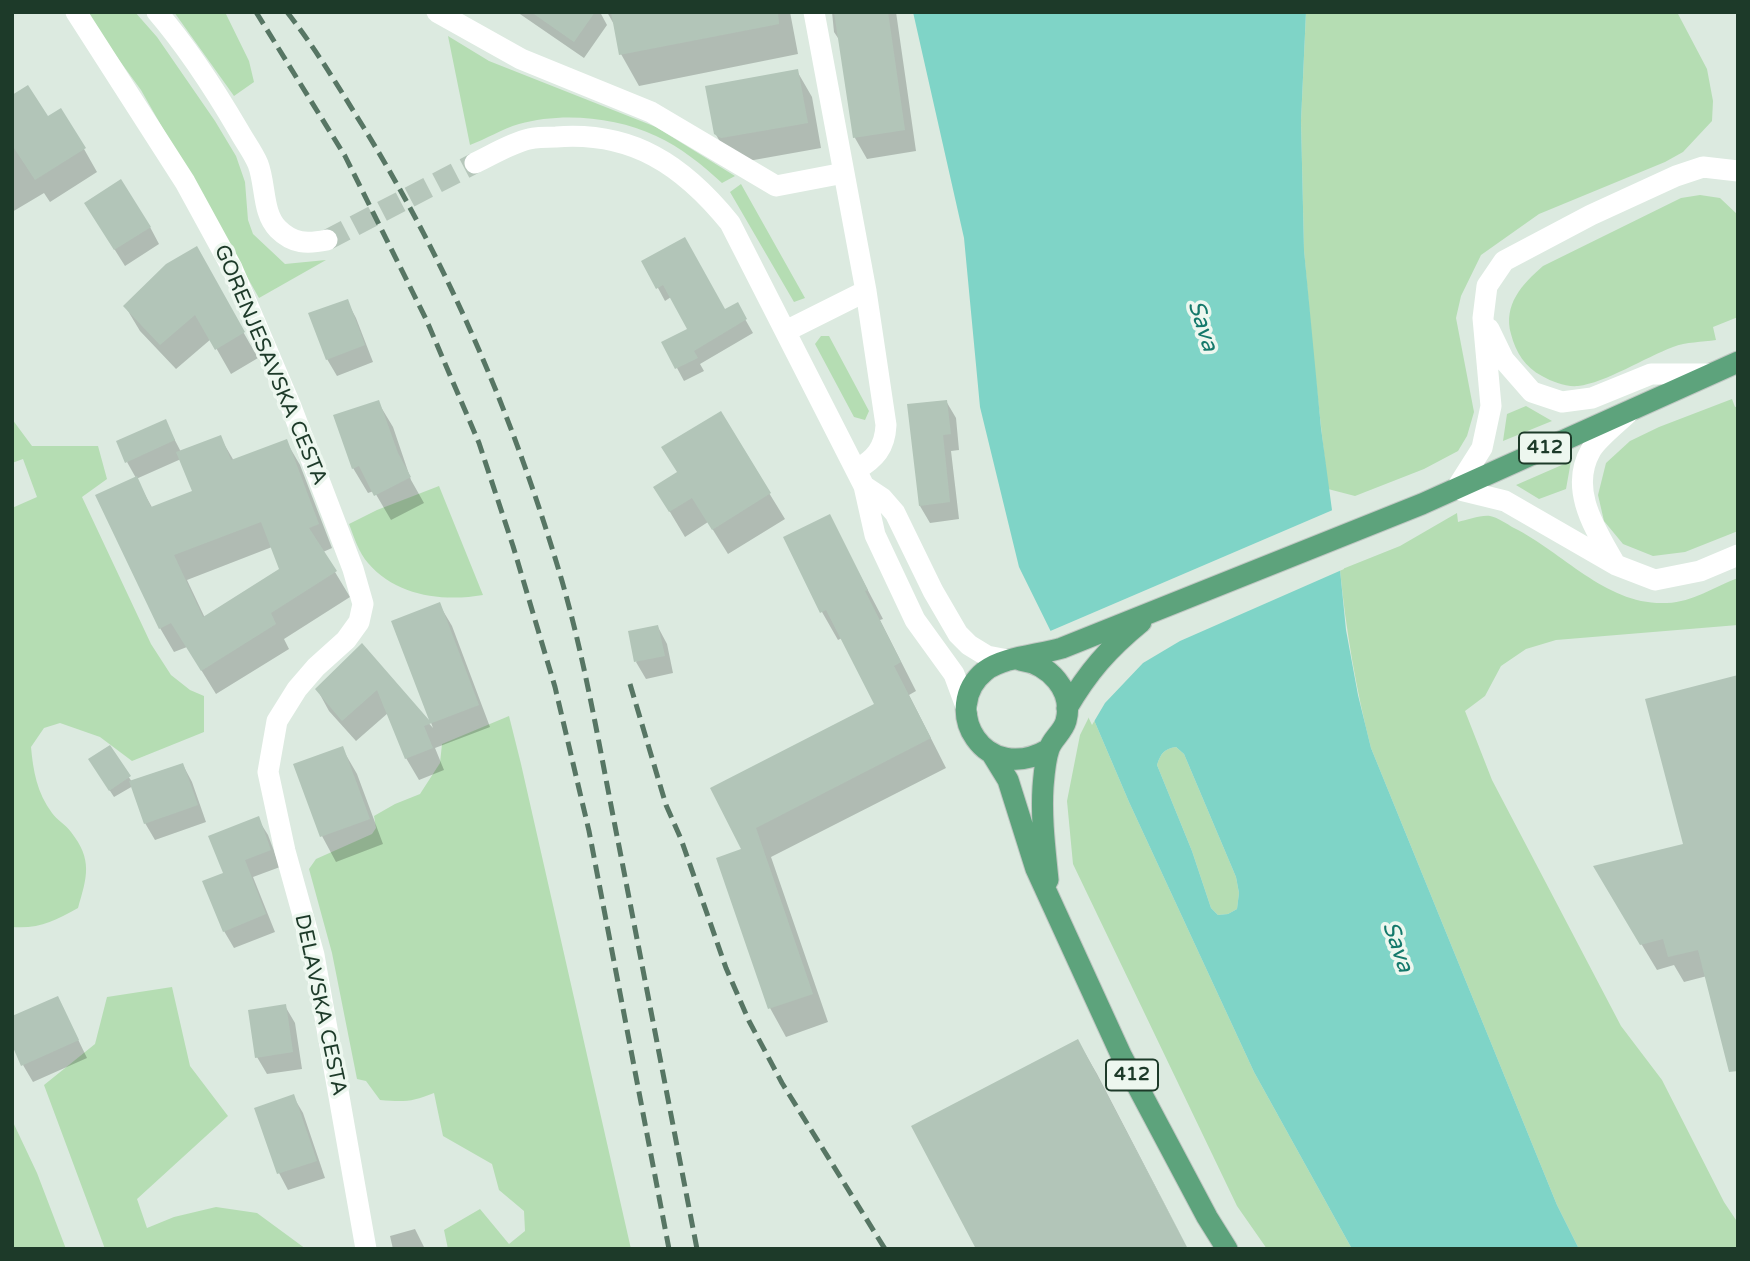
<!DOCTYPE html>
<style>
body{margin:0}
#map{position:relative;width:1750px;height:1261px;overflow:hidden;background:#dceae0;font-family:"Varela Round",sans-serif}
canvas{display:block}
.frame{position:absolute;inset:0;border:14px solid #1d3a29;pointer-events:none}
</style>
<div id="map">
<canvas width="1750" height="1261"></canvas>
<div class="frame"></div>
</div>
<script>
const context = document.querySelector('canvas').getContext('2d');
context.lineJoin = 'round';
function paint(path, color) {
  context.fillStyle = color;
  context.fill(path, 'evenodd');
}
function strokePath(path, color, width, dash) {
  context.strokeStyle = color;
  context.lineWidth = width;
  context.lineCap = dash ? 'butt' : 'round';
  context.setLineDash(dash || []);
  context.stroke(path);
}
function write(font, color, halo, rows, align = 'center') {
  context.font = font + ' "Varela Round",sans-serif';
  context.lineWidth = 7;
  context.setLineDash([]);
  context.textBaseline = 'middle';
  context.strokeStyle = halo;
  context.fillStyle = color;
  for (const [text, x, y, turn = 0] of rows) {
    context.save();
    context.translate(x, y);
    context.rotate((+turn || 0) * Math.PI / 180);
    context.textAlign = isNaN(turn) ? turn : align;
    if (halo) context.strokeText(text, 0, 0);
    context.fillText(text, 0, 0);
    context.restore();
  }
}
paint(new Path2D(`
 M84,12H135L157,37L215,121L236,156L245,182L248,220L253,234L285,264L326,260L259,298L141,90Z
 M174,12H225L249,61L254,82L234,96Z
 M1306,12H1677L1707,69L1713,101L1712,121L1683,152L1665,162L1539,214L1481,255L1461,296L1456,318L1474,412L1467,436L1458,451L1424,469L1355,496L1328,489L1313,355L1304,250L1301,121Z
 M448,36L489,61L656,127L735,176L722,183C702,165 681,147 656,136C616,117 562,112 519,124C502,129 486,139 470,145Z
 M741,184L805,298L794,302L730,192Z
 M1700,195L1720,198L1738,215V317L1713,327L1716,340C1702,342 1686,342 1673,347C1646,357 1605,383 1578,386C1565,387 1553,382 1542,376C1525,367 1516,353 1511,334C1503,305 1522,284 1543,266L1681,198Z
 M821,336H829L869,411L865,420L854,417L815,344Z
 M1732,399L1735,407L1738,406V531L1685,552L1653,556L1623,544L1604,521L1598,495L1606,463L1630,441L1659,427Z
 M1526,406L1552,421L1503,441L1507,414Z
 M12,419L32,446H98L107,479L82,497L151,644L171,675L190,690L204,696V732L132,761L100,737L60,723L44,728L31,747C33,770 37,793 52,813C57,820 66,825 71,832C93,860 87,877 78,908C54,921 40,929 12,927V508L37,497L23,459L12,463Z
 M1571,461L1566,489L1539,499L1516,485Z
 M439,486L483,595C443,602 396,596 368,563C359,553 354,537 349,524L377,510Z
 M1457,513L1458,522C1467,520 1480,515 1490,516C1497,517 1507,524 1514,528C1564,553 1607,606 1667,603C1693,602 1714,587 1738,578V625L1556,640L1526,649L1501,666L1485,696L1465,711L1492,780L1621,1026L1662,1080L1724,1202L1738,1223V1249H1579L1557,1205L1371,748C1356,689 1346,631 1340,570L1400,546Z
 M1091,713L1129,802L1254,1072L1352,1249H1267L1237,1206L1073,864L1067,801L1080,735Z
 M509,716L521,764L631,1249H448L444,1230L480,1209L509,1244L525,1231L524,1211L499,1190L492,1164L443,1136L434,1093C412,1102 404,1102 380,1100L366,1081L357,1079L332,953L309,869L316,859L372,834L376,828L374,816L395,804L420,794L440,763L442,744Z
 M1176,747L1184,754L1236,877L1239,893L1237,909L1228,914L1218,915L1211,908L1192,851L1157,765C1161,753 1164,749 1176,747Z
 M172,987L190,1066L228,1116L137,1199L147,1228L174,1217L216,1207L257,1213L306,1249H105L44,1085L95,1044L107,997Z
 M12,1120L37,1173L66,1249H15L12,1245Z`), '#b5ddb3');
paint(new Path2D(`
 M913,12H1306L1301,121L1304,250L1321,428L1340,570L1346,630L1358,695L1371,748L1557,1205L1579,1249H1352L1254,1072L1129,802L1091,713L1019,567L980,407L964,238ZM1176,747L1184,754L1236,877L1239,893L1237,909L1228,914L1218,915L1211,908L1192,851L1157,765C1161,753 1164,749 1176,747Z`), '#7fd4c7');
paint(new Path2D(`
 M1335,509L1344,569L1180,641L1143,663L1105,703L1092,725L1048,632Z`), '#dceae0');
paint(new Path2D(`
 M517,12H600L607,25L584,58Z
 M607,12H790L798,54L639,86L621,54L616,28Z
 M832,12H896L916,151L867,159L855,138L840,41L834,32Z
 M797,71L812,97L821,148L737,163L730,159L715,133Z
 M12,97L47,119L84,149L97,172L50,202L44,193L12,212Z
 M96,220L150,227L159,244L125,266Z
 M196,249L258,358L231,374L211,339L176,369L140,331L125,306Z
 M644,262L724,311L737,305L753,333L700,364L704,371L684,381L677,368L689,330L671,297L665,301Z
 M347,301L356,318L373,362L337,376L327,359Z
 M946,401L956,418L959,450L951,451L959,519L930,523L920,506Z
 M378,402L393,427L411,480L424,503L391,520L374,491L368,493L353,468Z
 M720,413L785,519L728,554L708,522L685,537L655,487L678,473Z
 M165,421L181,452L220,437L234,461L286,441L300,465L332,548L323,552L350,597L284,639L289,649L216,694L187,647L174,652L160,628L136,478L127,462ZM181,459L194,492L153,509L136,479ZM272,547L281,569L205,618L187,580Z
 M829,516L883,619L880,620L916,691L909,695L946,768L771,857L828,1022L786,1037L770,1008L744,850L712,789L876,705L842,638L838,640L822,612Z
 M439,604L452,626L490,727L435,748L444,770L419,780L406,758L388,713L356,741L329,711L317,689L362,646L433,728L393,622Z
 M658,627L667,644L673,673L646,679L636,662Z
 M109,747L132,782L183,765L192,782L206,822L155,840L145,823L133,786L114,797L95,768Z
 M342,748L357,774L383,844L336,862L322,836L295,766Z
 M258,819L268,835L280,867L253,877L275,932L234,948L224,931L225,874Z
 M1685,846L1707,976L1684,982L1674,965L1657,970L1610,892Z
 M58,998L87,1058L33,1082L23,1065Z
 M285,1006L295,1023L302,1069L267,1074L257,1057Z
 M1078,1041L1097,1074L1188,1249Z
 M293,1096L303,1113L325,1178L288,1190L279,1173Z
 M415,1229L425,1249H393L390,1236Z`), '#0003');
paint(new Path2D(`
 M531,12H595L574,42Z
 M611,12H778L779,24L619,55Z
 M834,12H888L905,130L853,138Z
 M798,69L808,123L721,138L714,134L705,86Z
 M28,85L48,116L61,108L86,148L35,180L12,145V95Z
 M121,179L151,227L114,250L84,203Z
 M685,237L725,309L738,302L747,319L694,351L698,358L675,369L661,342L687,329L663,285L656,289L641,261Z
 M197,246L245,332L215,350L195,315L160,345L123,306L166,264Z
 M348,299L365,345L326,360L308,313Z
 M379,400L398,453L411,477L374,496L359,466L352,469L333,415Z
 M947,400L951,434L943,435L950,502L919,506L907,404Z
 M721,411L771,493L712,530L692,498L669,512L653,487L677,472L661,447Z
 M166,419L175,440L125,463L116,441Z
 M221,435L231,460L287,439L319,524L309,528L337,571L271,613L276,624L201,671L171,623L159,629L95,495L137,476L151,507L192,491L176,452ZM261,522L279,569L203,617L174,555Z
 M830,514L868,590L865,591L901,662L894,666L931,738L756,828L813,994L768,1009L716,858L741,849L710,788L874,704L826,610L820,613L783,537Z
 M440,602L479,705L424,726L433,748L405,759L377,690L342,721L315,689L362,643L429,720L391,621Z
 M658,625L665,656L634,662L628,631Z
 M1738,675V1071L1729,1072L1698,950L1668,957L1663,939L1640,945L1593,866L1683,844L1645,699Z
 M110,745L131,776L109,791L88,759Z
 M343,746L370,819L320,837L293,764Z
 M183,763L198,805L144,824L129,781Z
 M259,816L271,850L245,860L266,914L223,932L202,881L223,873L208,836Z
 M58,996L79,1040L21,1066L12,1045V1016Z
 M286,1004L293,1052L255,1058L248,1010Z
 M1078,1039L1188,1249H976L911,1126Z
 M294,1094L317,1161L277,1174L254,1108Z`), '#b2c5b8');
strokePath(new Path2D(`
 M327,240L475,163`), '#b6c7bb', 21, [21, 10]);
const major = new Path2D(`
 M1020,660C1049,664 1074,690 1066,721C1063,732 1052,739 1049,749C1045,760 1044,775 1043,787C1041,818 1045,849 1048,880
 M1067,708C1088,672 1108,649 1141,622
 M1049,749C984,787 939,708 985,671C1003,657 1039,655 1062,648L1422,504L1738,362
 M992,754L1008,780L1036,869L1122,1057L1207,1217L1227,1249`);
strokePath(major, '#c0c8c3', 23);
strokePath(new Path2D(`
 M76,12L185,182L232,268L290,404L353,569L363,604L359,622L346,640L316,667L297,689L277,721L268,772L285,851L314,955L366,1249
 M157,12C188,48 215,90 239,131C245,142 253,152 258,164C266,185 262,213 278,229C293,244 307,244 327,240
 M437,12L521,59L651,112L776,186L844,173
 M814,12L866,291L886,425C885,448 875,459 856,470
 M475,163C492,155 511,143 529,139C537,137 547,137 556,137C632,131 683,165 730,223L864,486L875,535L915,620L954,674L967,709
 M1738,171L1703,167L1676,176L1591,215L1504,261L1487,286L1483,318L1491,406L1482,448L1456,489L1505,501L1616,565L1655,580L1700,571L1738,555
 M1489,329L1504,360L1532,392L1562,402L1592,398L1651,374H1709
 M786,331L866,291
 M864,486L882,498L895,513L933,591L958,634L969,645L987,656L1008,660
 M1615,564C1596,530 1568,490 1591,450C1598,438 1619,422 1630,411`), '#fff', 21);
strokePath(major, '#5da37c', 21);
strokePath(new Path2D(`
 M256,12L345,156L426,319L479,443L513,546L555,687L589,831L669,1249
 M287,12C316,49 339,88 364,128C451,270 515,421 562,581C587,668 601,757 619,846C645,980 671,1115 697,1249
 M630,684L666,805L681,839L726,968L749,1021L782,1083L885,1249`), '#577664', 5, [14, 7]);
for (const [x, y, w] of [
 [1545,448,52],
 [1132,1075,52]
]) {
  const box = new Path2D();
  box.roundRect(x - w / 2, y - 15.5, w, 31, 5);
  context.fillStyle = '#edf7ef';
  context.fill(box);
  strokePath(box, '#1d3a29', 2);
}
write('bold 19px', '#1d3a29', null, [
 ["412",1545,448],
 ["412",1132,1075]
]);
write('21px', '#1d3a29', '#edf7ef', [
 ["GORENJESAVSKA CESTA",270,365,67],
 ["DELAVSKA CESTA",320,1005,78]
]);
write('italic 23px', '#14796b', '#edf7ef', [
 ["Sava",1202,326,72],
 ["Sava",1397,947,71]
]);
</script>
